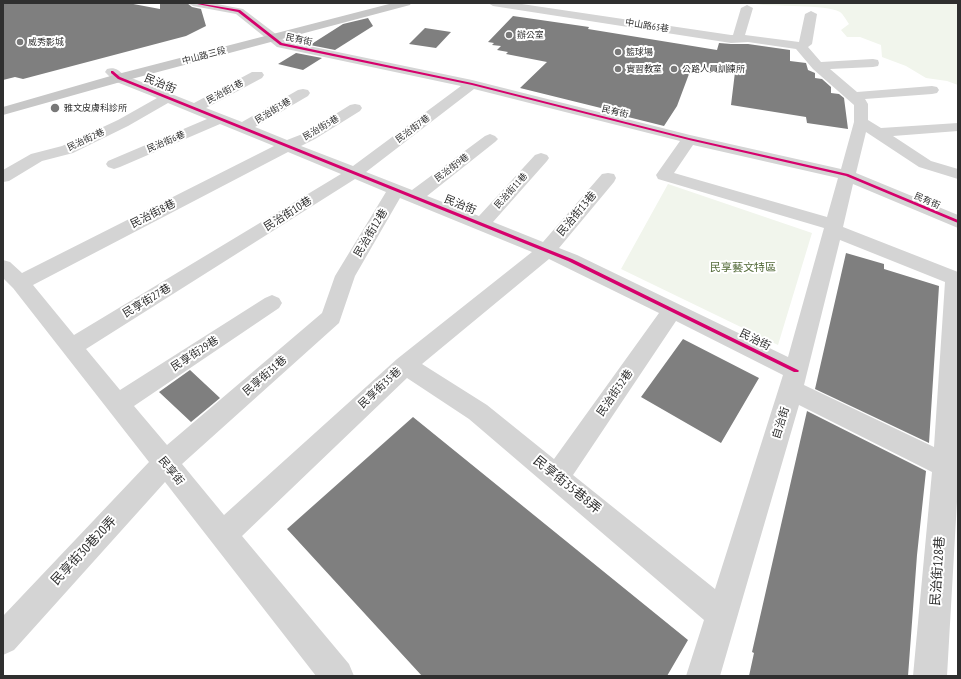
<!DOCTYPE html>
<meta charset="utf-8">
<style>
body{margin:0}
#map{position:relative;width:961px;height:679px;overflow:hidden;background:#fff;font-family:"PT Sans Narrow",sans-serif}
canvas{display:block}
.frame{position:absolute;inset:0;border:4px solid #2f2f2f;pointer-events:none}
</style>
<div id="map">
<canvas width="961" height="679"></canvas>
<div class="frame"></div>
</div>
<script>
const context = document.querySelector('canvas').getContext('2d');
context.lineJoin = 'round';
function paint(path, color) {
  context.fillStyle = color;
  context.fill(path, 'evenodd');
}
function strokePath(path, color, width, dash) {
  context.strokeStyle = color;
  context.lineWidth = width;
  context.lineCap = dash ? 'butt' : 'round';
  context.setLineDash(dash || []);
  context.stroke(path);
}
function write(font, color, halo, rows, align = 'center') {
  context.font = font + ' "PT Sans Narrow","Noto Sans TC",sans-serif';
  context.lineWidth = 4;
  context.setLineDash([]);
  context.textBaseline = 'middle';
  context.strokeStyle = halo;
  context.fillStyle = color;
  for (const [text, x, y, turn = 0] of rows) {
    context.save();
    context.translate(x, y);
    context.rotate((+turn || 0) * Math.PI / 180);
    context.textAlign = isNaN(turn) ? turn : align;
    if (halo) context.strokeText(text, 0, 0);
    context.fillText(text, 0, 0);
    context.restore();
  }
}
paint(new Path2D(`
 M754,3H958V85L947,81L926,78L906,66L882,57L881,45L860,37H847L841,30L849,24C847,21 843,14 840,12C825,4 775,7 755,4Z
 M668,184L812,233L778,345L621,269Z`), '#f1f5ec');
paint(new Path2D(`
 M3,3H128L160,9V3H187L192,7L201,9L206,26L186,36L23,79L15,77L3,80Z
 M513,16L589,27L588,29L717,50L719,43L731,44H748L790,50V61L806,63L808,70L815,73V78L822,79L831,87V93L839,94L844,98L848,129L807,123L806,117L731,105L735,72L692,66L677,106L664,126L616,114L617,112L520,88L547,62L506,54L508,52L497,50L501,46L492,45L494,43L488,42Z
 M368,18L373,26L335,50L310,45L343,24Z
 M425,28L451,32L436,48L409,44Z
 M296,53L322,58L303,70L278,64Z
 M846,253L884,264V269L939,286L929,443L815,389Z
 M683,339L759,378L721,443L641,397Z
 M190,370L220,398L191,422L159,392Z
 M807,411L926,471L917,555L908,676H749L754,653L752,652Z
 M413,417L688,640L667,676H422L287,529Z`), '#7f7f7f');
paint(new Path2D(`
 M188,3H212L243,9L285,41L472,80L690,135L841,169L854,122V105L813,69L796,49L748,42L731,43L493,6L488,3H515L731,35H733L741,8L747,5L753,8L745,35L799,42L805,14L811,11L817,14L812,44L808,47L821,62L873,59L878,60L879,63L878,66L873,67L830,69L857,92L932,86L937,87L939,90L937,93L932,94L865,99L868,104V120L881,128L958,123V131L893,136L931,161L958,169V179L919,167L866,132L856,173L958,215V228L853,184L843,227L958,272V484L947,676H913L932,472L799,405L720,676H686L704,620L469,419L407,378L242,536L349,664L354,676H316L165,482L14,650L3,655V616L149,462L13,288L3,278V260L10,262L22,273L274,146L220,124L120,167L114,169L108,167L106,164L108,161L207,119L168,103L128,126L73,153L42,161L9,181L3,182V170L31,154L62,146L118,120L157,98L114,81L105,72L107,69C115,67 118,70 124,75L194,103L252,72H262L264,75L262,78L206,108L242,122L298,90L303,89L308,90L310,93L308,96L255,127L287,140L305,133L350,105L355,104L360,105L362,108L360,111L315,139L301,146L353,166L461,86L277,47L236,14L193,6ZM474,89L680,141L656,175L658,179L824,228L788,357L577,255L559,248L614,182L616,178L614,174L608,173L602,174L543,242L493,222L547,161L549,158L547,155L541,153L535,155L479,216L427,196L495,142L498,139L495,136L490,134L485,136L412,190L366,172ZM693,145L838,178L827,217L674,173ZM288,152L341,174L74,335L33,285ZM355,179L386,192L335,276L322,313L167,445L134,406L279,308L282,303L279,298L272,295L265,298L120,390L86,349ZM400,198L532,252L397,359L224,515L182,464L339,323L355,276ZM840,240L945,282L934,447L804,385ZM549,259L659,313L554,459L487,405L422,364ZM676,321L783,375L715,589L573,475Z`), '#d4d4d4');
paint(new Path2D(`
 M393,3H411L410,5L124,81L3,115V107L114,75Z`), '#c7c7c7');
paint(new Path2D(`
 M192,3H197L240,10L282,43L472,83L689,138L848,174L958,220V223L846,176L689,140L472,85L280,45L238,12Z
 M111,71H113L120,77L572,259L798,370L799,371L798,372H794L568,261L118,79L111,73Z`), '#d6006c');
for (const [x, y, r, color] of [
 [509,35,4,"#787878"],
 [20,42,4,"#787878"],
 [618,52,4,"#787878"],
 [618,69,4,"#787878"],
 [674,69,4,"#787878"],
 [55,108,5,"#787878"]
]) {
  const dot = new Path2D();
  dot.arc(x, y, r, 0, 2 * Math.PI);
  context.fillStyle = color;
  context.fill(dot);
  strokePath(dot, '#fff', 1.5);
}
write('9px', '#2f2f2f', '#fff', [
 ["中山路63巷",647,26,9],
 ["民有街",299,40,12],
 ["中山路三段",204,56,-15],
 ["民治街1巷",225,92,-28],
 ["民治街3巷",273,111,-31],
 ["民有街",615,112,14],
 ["民治街5巷",321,128,-30],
 ["民治街7巷",413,129,-37],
 ["民治街2巷",86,140,-25],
 ["民治街6巷",166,142,-23],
 ["民治街9巷",452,168,-37],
 ["民治街11巷",511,191,-48],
 ["民有街",927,201,23]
]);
write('9px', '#2f2f2f', '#fff', [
 ["辦公室",517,35],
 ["威秀影城",28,42],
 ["籃球場",626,52],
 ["實習教室",626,69],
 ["公路人員訓練所",682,69],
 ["雅文皮膚科診所",64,108]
], 'left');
write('11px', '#2f2f2f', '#fff', [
 ["民治街",160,84,22],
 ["民治街",460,205,22],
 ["民治街8巷",153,214,-27],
 ["民治街10巷",288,214,-32],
 ["民治街13巷",577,214,-50],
 ["民治街12巷",371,233,-59],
 ["民享街27巷",147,301,-31],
 ["民治街",755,340,26],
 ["民享街29巷",195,354,-33],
 ["民享街31巷",265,376,-41],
 ["民享街35巷",380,388,-43],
 ["民治街32巷",615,393,-55],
 ["自治街",781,423,-73],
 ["民享街",171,471,51]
]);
write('11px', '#556c3b', '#fff', [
 ["民享藝文特區",743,268]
]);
write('13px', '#2f2f2f', '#fff', [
 ["民享街35巷8弄",567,485,39],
 ["民享街30巷20弄",84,551,-47],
 ["民治街128巷",938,571,-86]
]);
</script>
